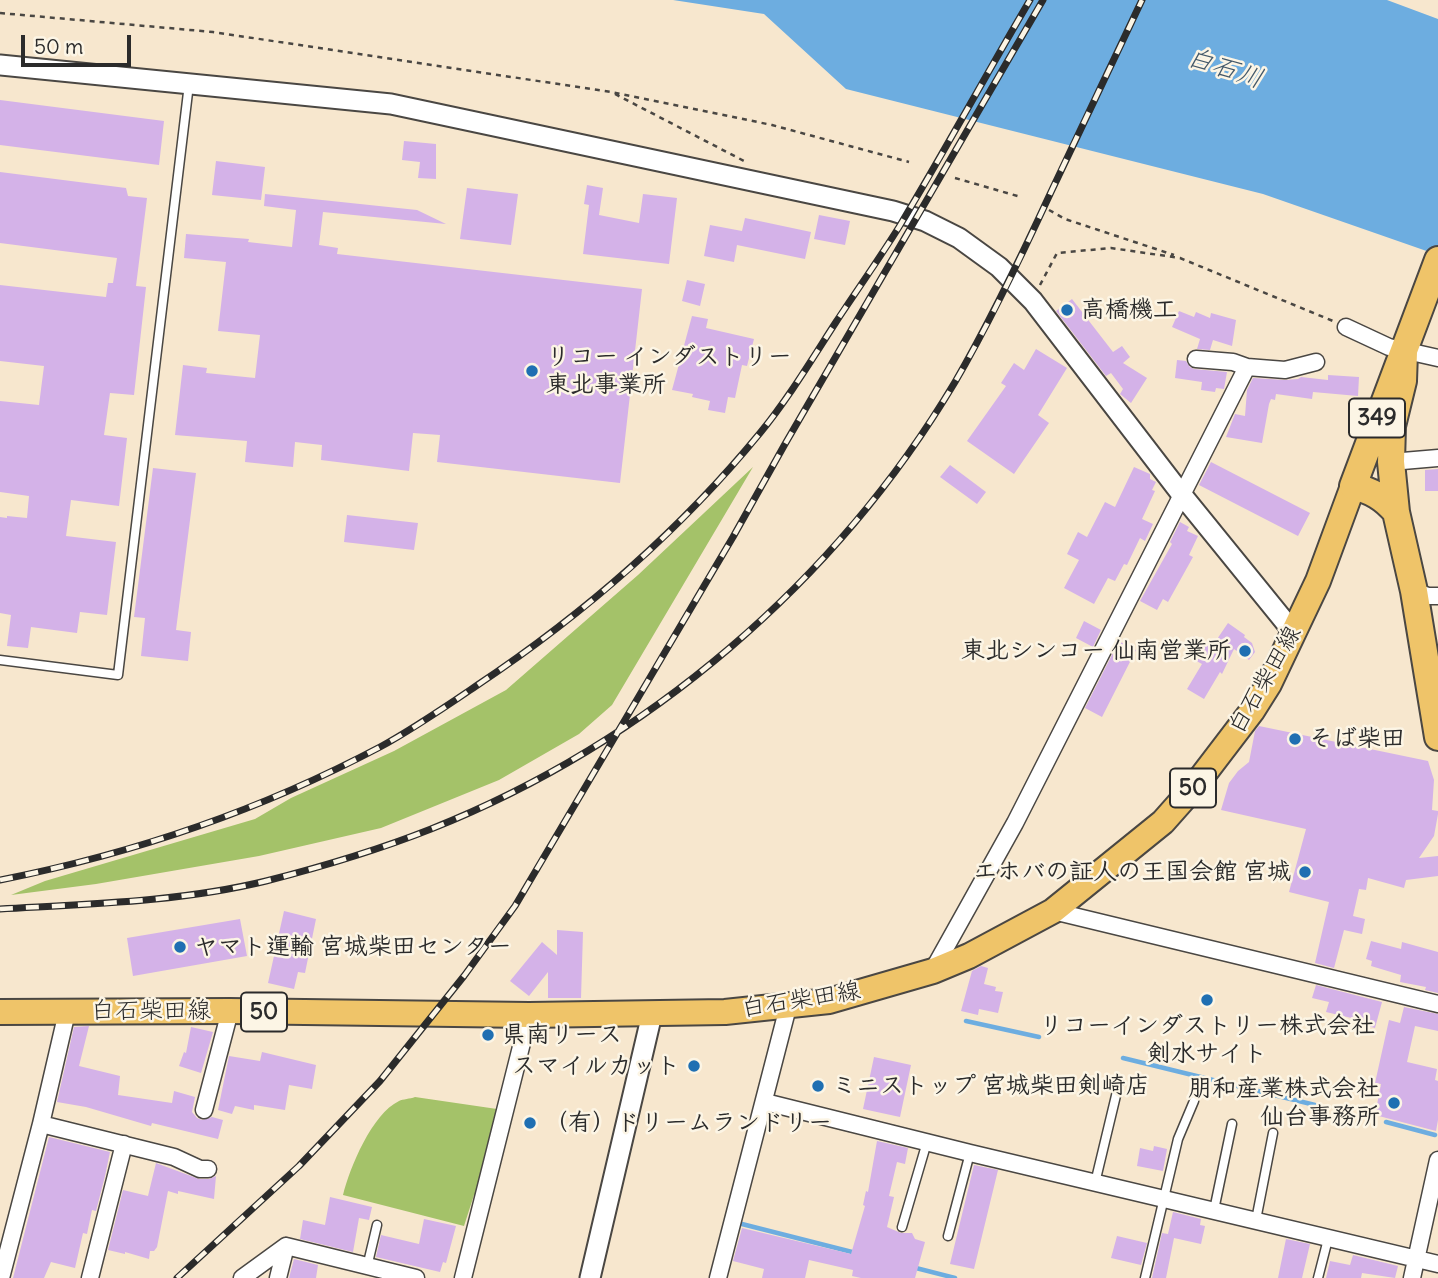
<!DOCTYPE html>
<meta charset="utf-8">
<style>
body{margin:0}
#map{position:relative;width:1438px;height:1278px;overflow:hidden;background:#f7e7ce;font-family:Delius,sans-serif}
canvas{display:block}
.scale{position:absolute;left:21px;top:35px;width:110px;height:32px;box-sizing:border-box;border:4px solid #2b2b2b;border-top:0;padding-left:9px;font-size:21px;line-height:24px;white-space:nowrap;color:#2b2b2b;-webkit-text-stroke:5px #fcf5e5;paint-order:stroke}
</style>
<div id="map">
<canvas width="1438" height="1278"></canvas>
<div class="scale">50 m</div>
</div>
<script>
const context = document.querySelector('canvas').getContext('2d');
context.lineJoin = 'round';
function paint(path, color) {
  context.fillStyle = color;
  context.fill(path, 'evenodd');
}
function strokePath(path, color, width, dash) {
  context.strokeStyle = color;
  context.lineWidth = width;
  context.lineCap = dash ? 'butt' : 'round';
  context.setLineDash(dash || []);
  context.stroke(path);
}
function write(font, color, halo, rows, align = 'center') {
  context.font = font + ' Delius,"Klee One",sans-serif';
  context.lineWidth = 5;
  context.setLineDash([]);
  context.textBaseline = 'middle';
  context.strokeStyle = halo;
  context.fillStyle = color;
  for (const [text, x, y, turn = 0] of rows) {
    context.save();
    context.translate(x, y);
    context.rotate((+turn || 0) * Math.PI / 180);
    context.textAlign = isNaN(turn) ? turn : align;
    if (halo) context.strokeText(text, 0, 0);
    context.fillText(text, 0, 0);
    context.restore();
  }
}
paint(new Path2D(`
 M753,467L612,705L579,734L499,780L381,828L259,856L96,884L11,895L45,881L255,819L291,798L394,751L506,690L638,575Z
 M415,1097L497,1109L477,1195H474L464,1226L343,1195C350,1167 372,1114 399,1101C403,1099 410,1099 415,1097Z`), '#a4c269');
paint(new Path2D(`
 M673,0H1387L1438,19V255L1263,194L846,89L764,14Z`), '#6dade0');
strokePath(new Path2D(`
 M966,1021L1039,1037
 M1123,1058L1315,1105
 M1386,1122L1435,1135
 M738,1223L856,1253
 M912,1267L955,1278`), '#6dade0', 4.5);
paint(new Path2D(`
 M0,100L164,121L159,165L0,145Z
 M404,141L436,144V179L418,178L420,162L402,160Z
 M216,161L265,167L261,200L212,195Z
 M0,172L126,188L128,196L147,198L136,286L146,287L134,395L110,393L104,435L127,438L119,506L71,500L66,536L116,542L107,615L80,612L77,633L31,627L28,648L7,646L11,615L0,613V517L7,518V516L27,518L29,496L0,492V401L39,405L44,366L0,361V285L106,297L108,283H113L117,258L0,243Z
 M587,185L603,188L599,215L639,223L643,194L677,198L669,264L583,254L589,205L584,204Z
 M467,188L518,194L511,245L460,239Z
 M265,194L417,210L446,224L323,212L319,245L338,248L337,254L642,289L620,483L437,462L440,435L413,433L409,471L321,460L322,445L295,442L293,467L245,462L247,441L175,435L183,365L207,368L206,373L255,378L260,335L218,331L226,262L184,258L186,234L249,239L248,242L292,247L296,210L264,206Z
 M819,215L850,221L845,245L814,239Z
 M745,218L811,232L805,259L737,245L734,262L704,256L710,225L742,231Z
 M687,280L705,284L700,306L682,301Z
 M1072,299L1113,352L1122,346L1130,357L1123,363L1147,378L1131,403L1120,394L1123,389L1111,373L1106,376L1056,311Z
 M1179,311L1194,317L1196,312L1210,318L1211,313L1236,320L1232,346L1213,340L1210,350L1197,349L1200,339L1172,327Z
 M692,316L708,319L706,328L754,339L747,366L742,365L735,398L728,397L725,413L708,410L710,401L692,397L693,394L672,390Z
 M1036,349L1067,368L1038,415L1049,423L1014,474L967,441L1006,386L1001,383L1014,363L1024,370Z
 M1177,360L1186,361L1190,367L1194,369L1227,372L1224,389L1216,388L1215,392L1201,390L1202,382L1175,378Z
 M1328,375L1359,377L1358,396L1313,392L1312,399L1276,394L1275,400L1271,399L1269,404L1262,443L1226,437L1235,414L1245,416L1247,390L1253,378L1285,380L1298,379L1301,377L1328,380Z
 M1211,462L1310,513L1298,536L1199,485Z
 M950,465L986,492L977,504L940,477Z
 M1134,467L1150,474V479L1156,482L1152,490L1155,491L1142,519L1153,524L1145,541L1140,538L1127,565L1124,564L1115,581L1108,578L1094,604L1064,588L1079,560L1067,554L1078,532L1087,537L1105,502L1115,507Z
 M153,468L196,473L176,630L191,632L188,661L141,656L145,618L134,617Z
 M1438,469V491H1425V470Z
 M347,515L418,523L414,550L344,542Z
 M1180,522L1189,527L1187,531L1198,536L1189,555L1193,557L1168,602L1163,599L1157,610L1140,601L1172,544L1170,542Z
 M1084,621L1101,630L1093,647L1076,638Z
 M1228,623L1245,635L1244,637L1252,643L1255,652L1249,660L1234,649L1222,674L1220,672L1204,699L1187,689L1202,664L1185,655L1194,636L1213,645Z
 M1119,641L1136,650L1102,717L1085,708Z
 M1259,726L1428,761L1434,780L1432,810L1438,811V814L1434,836L1419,858L1438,856V876L1406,880L1404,888L1368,878L1366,890L1359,889L1353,916L1365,919L1362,934L1344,930L1334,968L1315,963L1329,902L1289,892L1306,829L1221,810L1229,783L1238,771L1249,762L1255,731Z
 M284,911L316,919L305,973L298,972L294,989L268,983Z
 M240,919L247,956L133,976L127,938Z
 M557,930L583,932L581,998H548V972L529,996L510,981L542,942L557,955Z
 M1371,941L1401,949L1402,942L1438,952V993L1425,990L1426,987L1400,982L1401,975L1371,966L1372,961L1366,959Z
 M981,966L988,968L984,984L996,987L995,991L1003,992L998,1013L979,1009L978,1015L961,1011L972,971Z
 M1316,985L1382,1002L1375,1028L1363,1025L1364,1021L1326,1012L1329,1002L1312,998Z
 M1404,1007L1438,1014V1031L1415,1026L1407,1062L1437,1069L1435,1080L1438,1081V1120L1436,1131L1375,1115L1381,1084L1375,1083L1389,1020L1400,1023Z
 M89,1026L79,1066L120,1076L118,1095L172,1103L174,1091L195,1097L192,1112L197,1118L202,1120L212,1117L223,1120L218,1139L152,1123L151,1126L86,1107L57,1102L74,1027Z
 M191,1027L213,1032L201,1073L179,1066L184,1052L186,1053Z
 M262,1052L316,1065L312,1089L289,1085L285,1110L254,1105V1110L235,1106L232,1114L218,1110L229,1056L260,1061Z
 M874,1057L911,1065L900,1117L863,1109Z
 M49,1137L110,1152L105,1176L96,1211L92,1210L87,1234L83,1233L75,1268L51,1262L44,1278H13Z
 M877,1141L908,1148L905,1164L897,1162L889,1196L894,1197L887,1227L901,1233H912L915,1239L925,1242L915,1278H861L852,1276L853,1270L809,1260L805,1278H762L764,1269L733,1261L742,1228L851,1254L865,1206L863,1205L866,1191L868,1192Z
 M1154,1146L1167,1149L1163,1171L1137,1166L1140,1148L1153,1151Z
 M156,1163L199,1179H209L216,1176L214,1199L178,1191V1194L168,1191L157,1247L154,1251H150L149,1259L125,1252V1254L108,1250L123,1190L148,1196Z
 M974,1165L998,1170L974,1269L950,1264Z
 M330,1197L372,1207L369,1220L359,1218L353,1252L300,1239L303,1220L325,1225Z
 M1173,1212L1201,1219L1200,1225L1205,1226L1201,1244L1174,1238L1166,1278H1152L1162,1233L1168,1234Z
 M424,1219L456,1226L446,1263L443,1262L440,1272L376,1257L381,1235L419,1244Z
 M1117,1236L1147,1243L1141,1265L1111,1258Z
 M1286,1239L1310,1244L1302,1278H1278Z
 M1353,1255L1398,1266L1395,1278L1362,1273L1361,1278H1326L1330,1261L1350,1265Z
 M294,1259L318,1265L316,1278H289Z`), '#d4b2e8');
const service = new Path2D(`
 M0,660L118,675L189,84
 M1095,1183L1119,1083
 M1214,1210L1232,1124
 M1256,1220L1273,1133
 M902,1227L927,1142
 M948,1236L970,1153
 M367,1267L377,1225
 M1145,1278L1178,1139L1194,1101
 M1318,1278L1328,1239`);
const minor = new Path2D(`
 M1346,327L1389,347L1438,358
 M1196,359L1233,362L1247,367
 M1391,462L1438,458
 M1414,591L1428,596H1438
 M1053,911L1438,1004
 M933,970L1015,823L1247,367L1285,370L1316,362
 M765,1102L970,1153L1438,1264
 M204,1110L230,1011
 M41,1124L174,1157L200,1169H208
 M1,1278L41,1124L67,1012
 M90,1278L124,1144
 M242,1278L286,1246L416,1278
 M278,1278L286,1246
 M463,1278L529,1015
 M718,1278L788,1007
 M1412,1278L1438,1160`);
const tertiary = new Path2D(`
 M0,65L391,104L893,211L925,221L959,238L999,267L1033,301L1182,495L1294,633
 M590,1278L652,1014`);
const primary = new Path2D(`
 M0,1012L230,1011L529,1015L725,1012L829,1001L933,971L969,956L1053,911L1163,822L1194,787L1252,711L1269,684L1318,581L1353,486`);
const trunk = new Path2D(`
 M1404,352L1403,381L1392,426L1391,462L1396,512L1414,591L1438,737
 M1396,512C1383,497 1372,491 1353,486L1438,260`);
strokePath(service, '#4a4743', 11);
strokePath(minor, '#4a4743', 19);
strokePath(tertiary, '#4a4743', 23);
strokePath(primary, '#4a4743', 28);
strokePath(trunk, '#4a4743', 30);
strokePath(new Path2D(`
 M0,13L213,32L611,92L772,125L909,162
 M615,94L746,162
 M955,178L1021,197
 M1049,210L1065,219L1174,255
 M1040,285L1057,253L1111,248L1180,258L1333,321`), '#4a4743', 2.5, [5, 5]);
strokePath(service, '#fff', 8);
strokePath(minor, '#fff', 16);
strokePath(tertiary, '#fff', 19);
strokePath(primary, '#efc469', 24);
strokePath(trunk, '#efc469', 26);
const rail = new Path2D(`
 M0,880C132,854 261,810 380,747C413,729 445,707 476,686C584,614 678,533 760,433C788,399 812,359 836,322C857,290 879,259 899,227C944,152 986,75 1030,0
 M0,909C88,904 180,902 266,881C321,867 378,850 431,829C647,743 836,582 955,382C991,320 1021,257 1051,192C1081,128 1112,64 1142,0
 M177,1278L299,1166L380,1081L464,976L515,906L733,537L785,444L1043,0`);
strokePath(rail, '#2b2b2b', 7);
strokePath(rail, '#fcf5e5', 4.5, [13]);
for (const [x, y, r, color] of [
 [1067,310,7,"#1f6fb2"],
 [532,371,7,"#1f6fb2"],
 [1245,651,7,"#1f6fb2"],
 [1295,739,7,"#1f6fb2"],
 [1305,872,7,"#1f6fb2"],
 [180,947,7,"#1f6fb2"],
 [1207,1000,7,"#1f6fb2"],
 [488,1035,7,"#1f6fb2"],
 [694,1066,7,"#1f6fb2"],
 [818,1086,7,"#1f6fb2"],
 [1394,1103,7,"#1f6fb2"],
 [530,1123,7,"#1f6fb2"]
]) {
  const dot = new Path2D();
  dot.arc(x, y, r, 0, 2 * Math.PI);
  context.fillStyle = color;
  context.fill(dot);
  strokePath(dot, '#fcf5e5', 2.5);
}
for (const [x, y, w] of [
 [1377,418,56],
 [1193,788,46],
 [264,1012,46]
]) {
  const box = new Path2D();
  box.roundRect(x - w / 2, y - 19.5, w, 39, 5);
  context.fillStyle = '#fcf5e5';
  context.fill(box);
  strokePath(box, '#2b2b2b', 2);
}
write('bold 23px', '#2b2b2b', null, [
 ["349",1377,418],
 ["50",1193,788],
 ["50",264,1012]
]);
write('bold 24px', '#2b2b2b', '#fcf5e5', [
 ["高橋機工",1081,310],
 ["リコー インダストリー",546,357],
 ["東北事業所",546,385],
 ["東北シンコー 仙南営業所",1231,651,"right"],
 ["そば柴田",1309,739],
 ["エホバの証人の王国会館 宮城",1291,872,"right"],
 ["ヤマト運輸 宮城柴田センター",194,947],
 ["リコーインダストリー株式会社",1207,1026,"center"],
 ["剣水サイト",1207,1054,"center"],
 ["県南リース",502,1035],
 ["スマイルカット",680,1066,"right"],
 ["ミニストップ 宮城柴田剣崎店",832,1086],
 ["朋和産業株式会社",1380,1089,"right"],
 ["仙台事務所",1380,1117,"right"],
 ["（有）ドリームランドリー",544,1123]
], 'left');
write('24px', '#2b2b2b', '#fcf5e5', [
 ["白石柴田線",1265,680,-60],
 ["白石柴田線",801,1000,-9],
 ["白石柴田線",151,1011]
]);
write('italic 26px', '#42586a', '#fcf5e5', [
 ["白石川",1225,69,18]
]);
</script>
